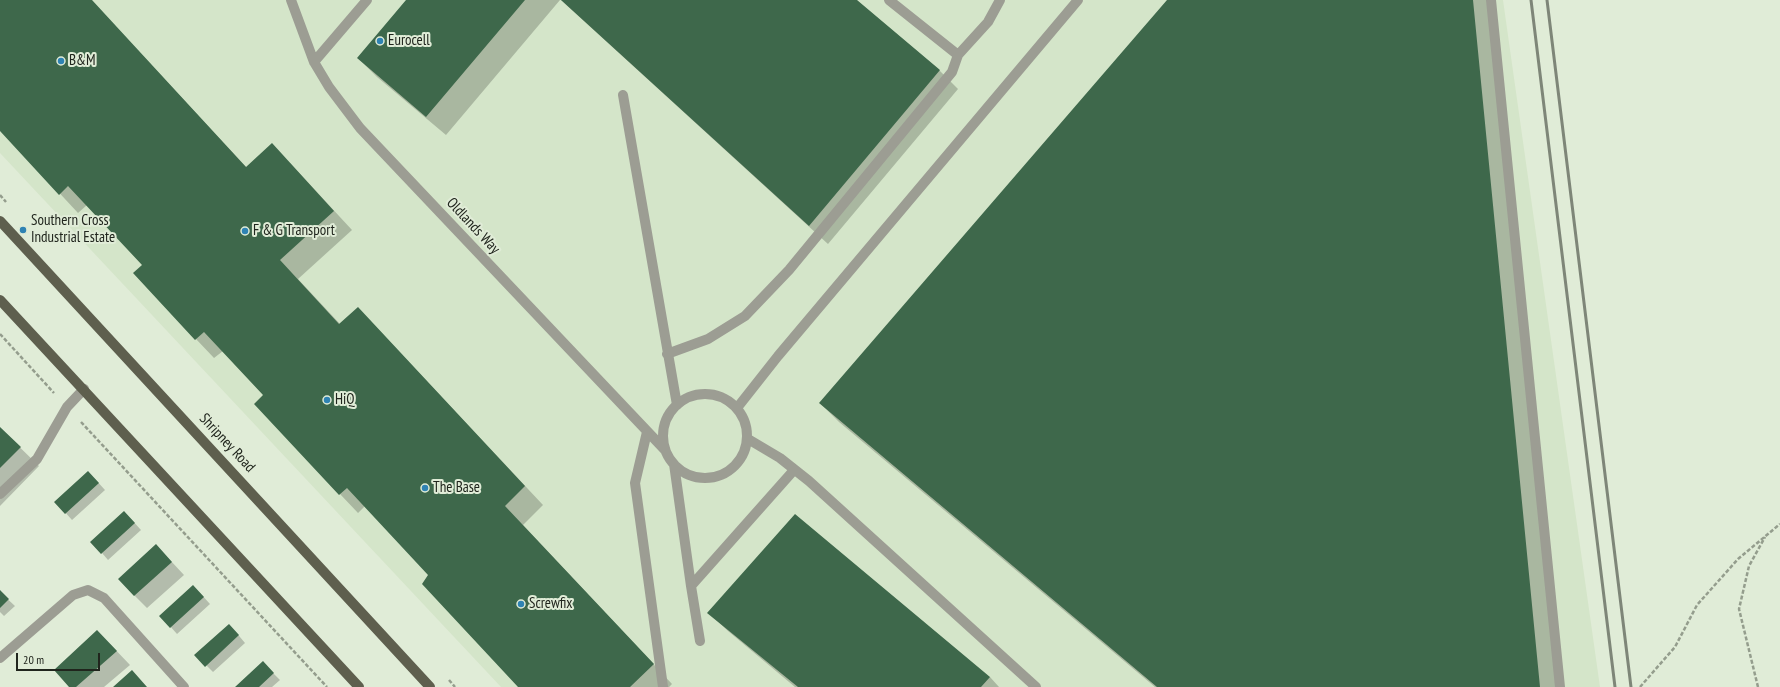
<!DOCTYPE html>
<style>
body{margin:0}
#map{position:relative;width:1780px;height:687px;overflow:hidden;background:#e0ecd7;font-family:"PT Sans Narrow",sans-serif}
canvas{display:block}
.scale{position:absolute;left:16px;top:653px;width:84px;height:18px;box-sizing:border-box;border:2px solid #20251d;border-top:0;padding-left:5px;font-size:12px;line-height:14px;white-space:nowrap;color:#20251d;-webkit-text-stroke:3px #e0ecd7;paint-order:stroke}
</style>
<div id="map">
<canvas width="1780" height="687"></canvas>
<div class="scale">20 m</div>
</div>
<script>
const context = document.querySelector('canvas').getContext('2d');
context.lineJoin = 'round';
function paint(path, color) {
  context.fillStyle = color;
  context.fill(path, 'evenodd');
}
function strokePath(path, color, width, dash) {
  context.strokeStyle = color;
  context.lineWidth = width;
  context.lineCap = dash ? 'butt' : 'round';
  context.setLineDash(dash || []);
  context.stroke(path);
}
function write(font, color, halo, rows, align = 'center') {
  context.font = font + ' "PT Sans Narrow",sans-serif';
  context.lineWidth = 4;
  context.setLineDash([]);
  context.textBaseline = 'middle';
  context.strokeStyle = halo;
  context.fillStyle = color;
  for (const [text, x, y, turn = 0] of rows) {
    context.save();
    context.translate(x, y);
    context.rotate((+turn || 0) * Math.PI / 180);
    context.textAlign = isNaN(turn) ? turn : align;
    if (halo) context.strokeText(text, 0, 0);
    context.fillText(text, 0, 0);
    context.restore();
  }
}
paint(new Path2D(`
 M0,0H1503L1600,687H501L0,153Z`), '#d4e5c9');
paint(new Path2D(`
 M0,0H91L247,168L290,163L352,230L298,279L340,324L376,327L543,505L523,525L672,684L669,687H519L430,575L365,506L358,513L340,494L264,395L223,351L214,358L196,339L143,265L87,205L78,213L0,129Z
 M408,0H560L446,135L377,77L358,58Z
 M561,0H856L939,70L958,89L828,244Z
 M1168,0H1489L1556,687H1155L839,422L820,403Z
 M0,428L39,466L0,506Z
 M95,479L105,490L72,520L56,502Z
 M131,519L141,530L108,560L102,553Z
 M156,545L184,575L147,608L134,595Z
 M0,592L15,606L4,616L0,612Z
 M200,593L210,604L177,634L161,616Z
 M709,613L990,677L999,687H795L728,631Z
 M235,631L245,643L213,672L196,655Z
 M110,644L130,665L104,687H70Z
 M269,669L280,680L272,687H236Z`), '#0003');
paint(new Path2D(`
 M0,0H92L246,167L272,143L334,211L280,260L339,324L358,307L525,486L505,506L654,664L630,687H518L422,584L428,575L347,488L339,495L254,404L263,395L204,332L195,340L133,273L142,265L68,186L59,195L0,131Z
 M406,0H525L426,117L357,58Z
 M561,0H857L940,70L809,226Z
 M1167,0H1473L1540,687H1157L819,403Z
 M0,427L21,447L0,468Z
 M88,471L99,483L65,514L54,502Z
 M124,511L135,523L101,554L90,542Z
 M795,514L990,677L981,687H798L707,613Z
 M156,544L172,562L134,596L118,579Z
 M193,585L204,597L170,628L159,616Z
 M0,590L9,599L0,608Z
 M229,624L239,635L205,667L194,655Z
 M97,630L117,651L76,687H69L54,670Z
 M263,661L274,673L259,687H235Z
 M132,670L147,687H113Z`), '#3e684b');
strokePath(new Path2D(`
 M0,195L6,202
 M0,334L54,393
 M81,422L327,687
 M449,680L455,687
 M1640,687L1675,647L1697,605L1738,559L1780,524
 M1758,687L1739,609L1749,566L1765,537`), '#949d8d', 2.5, [4, 2]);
strokePath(new Path2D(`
 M291,0L314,62L329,87L360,128L665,450
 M889,0L958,55L988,22L1000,0
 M1491,0L1560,687
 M314,62L367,0
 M623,95L677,405
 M667,354L708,339L745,316L789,270L952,72L958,55
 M663 436a42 42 0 1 1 84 0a42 42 0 1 1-84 0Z
 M737,408L778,356L1078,0
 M647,432L635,483L663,687
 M748,439L780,458L809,481L1036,687
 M674,464L691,586L794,470
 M0,494L37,459L67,407L84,389
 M691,586L700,641
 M0,658L73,595L88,590L104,598L184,687`), '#9c9d93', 10);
strokePath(new Path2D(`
 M0,221L430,687
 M0,300L359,687`), '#5e5f4e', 10);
strokePath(new Path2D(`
 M1531,0L1615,687
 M1547,0L1631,687`), '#7e8678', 3);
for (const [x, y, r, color] of [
 [380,41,4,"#2f83b3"],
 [61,61,4,"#2f83b3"],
 [23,230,4,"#2f83b3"],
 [245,231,4,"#2f83b3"],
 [327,400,4,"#2f83b3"],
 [425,488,4,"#2f83b3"],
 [521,604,4,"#2f83b3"]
]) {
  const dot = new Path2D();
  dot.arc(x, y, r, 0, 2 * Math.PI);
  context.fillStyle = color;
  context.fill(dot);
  strokePath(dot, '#e0ecd7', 1.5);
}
write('15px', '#20251d', '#e0ecd7', [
 ["Eurocell",388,41],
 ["B&M",69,61],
 ["Southern Cross",31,221],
 ["Industrial Estate",31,238],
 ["F & G Transport",253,231],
 ["HiQ",335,400],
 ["The Base",433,488],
 ["Screwfix",529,604]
], 'left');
write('15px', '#20251d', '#e0ecd7', [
 ["Oldlands Way",473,226,47],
 ["Shripney Road",227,443,47]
]);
</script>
